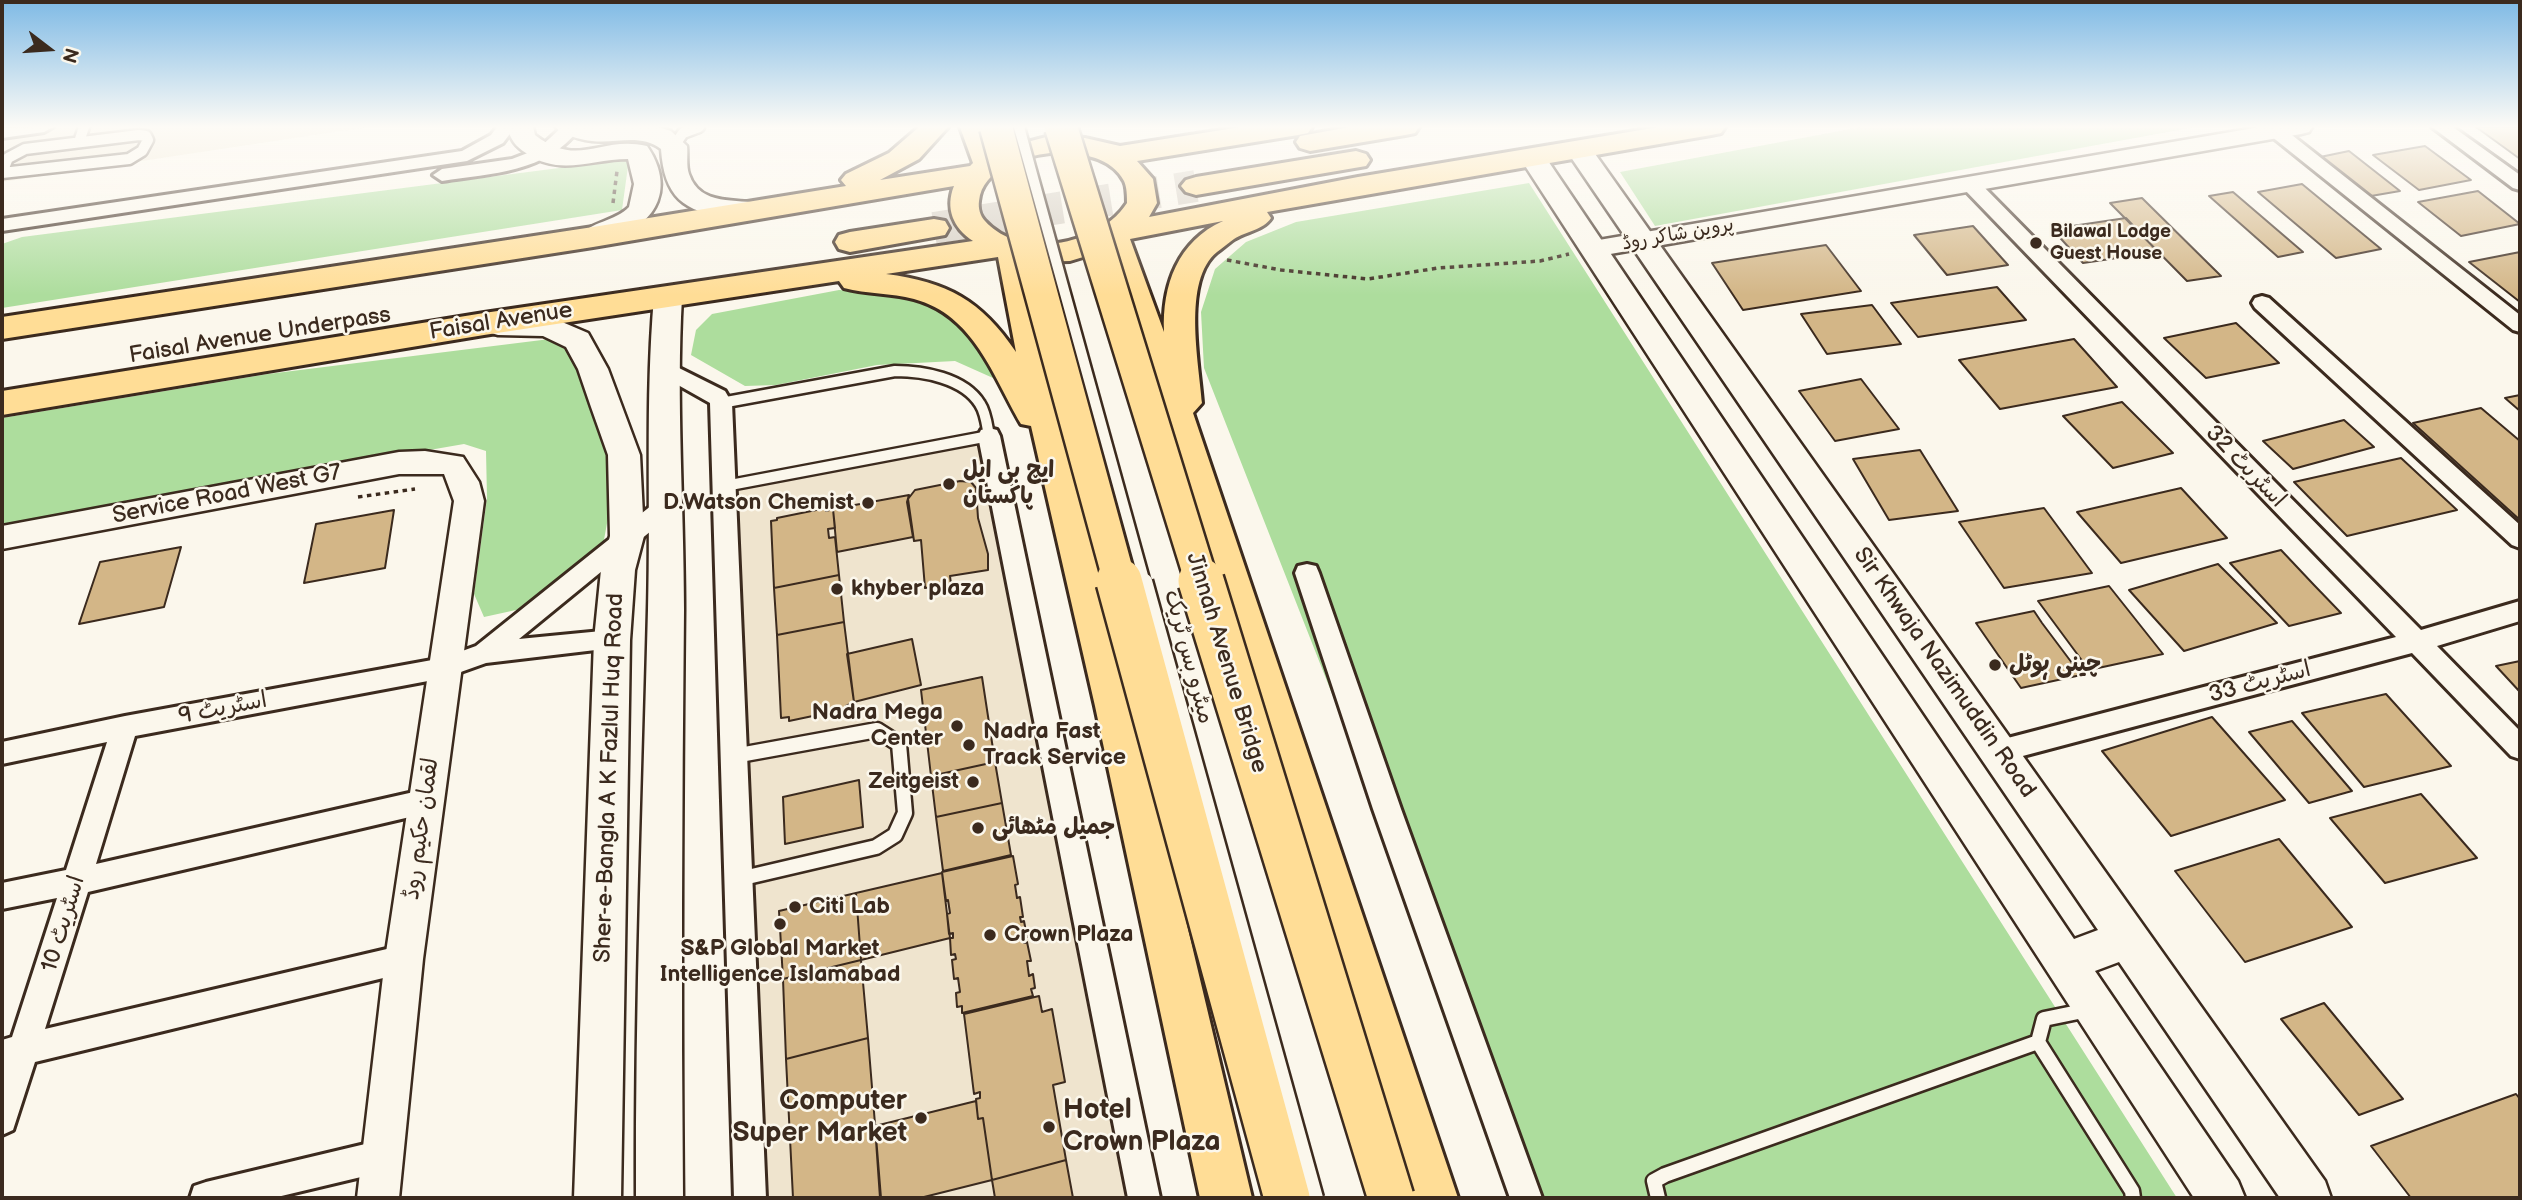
<!DOCTYPE html>
<meta charset="utf-8">
<style>
body{margin:0}
#map{position:relative;width:2522px;height:1200px;overflow:hidden;background:#fbf7ec;font-family:"Balsamiq Sans",sans-serif}
canvas{display:block}
.frame{position:absolute;inset:0;border:4px solid #3b2a1e;pointer-events:none}
.north{position:absolute;left:14px;top:14px;width:70px;height:70px;-webkit-text-stroke:5px #fbf7ec;paint-order:stroke;rotate:107deg;font-size:19px;font-weight:700;line-height:28px;text-align:center;color:#3b2a1e}
.north::after{content:'';display:block;margin:auto;width:24px;height:32px;background:#3b2a1e;clip-path:polygon(50% 0,100% 100%,50% 72%,0 100%)}
</style>
<div id="map">
<canvas width="2522" height="1200"></canvas>
<div class="frame"></div>
<div class="north">N</div>
</div>
<script>
const context = document.querySelector('canvas').getContext('2d');
context.lineJoin = 'round';
function paint(path, color) {
  context.fillStyle = color;
  context.fill(path, 'evenodd');
}
function strokePath(path, color, width, dash) {
  context.strokeStyle = color;
  context.lineWidth = width;
  context.lineCap = dash ? 'butt' : 'round';
  context.setLineDash(dash || []);
  context.stroke(path);
}
function write(font, color, halo, rows, align = 'center') {
  context.font = font + ' "Balsamiq Sans","Playpen Sans Arabic",sans-serif';
  context.lineWidth = 5;
  context.setLineDash([]);
  context.textBaseline = 'middle';
  context.strokeStyle = halo;
  context.fillStyle = color;
  for (const [text, x, y, turn = 0] of rows) {
    context.save();
    context.translate(x, y);
    context.rotate((+turn || 0) * Math.PI / 180);
    context.textAlign = isNaN(turn) ? turn : align;
    if (halo) context.strokeText(text, 0, 0);
    context.fillText(text, 0, 0);
    context.restore();
  }
}
paint(new Path2D(`
 M2,127H368L2,182Z
 M989,436L1144,1198H750L725,486Z`), '#efe4ce');
paint(new Path2D(`
 M1861,127H2195L1655,226L1620,172Z
 M629,159L622,210L2,308V244L22,237Z
 M1529,183L2177,1198H1530L1204,368L1201,312L1215,269L1246,242L1296,222Z
 M839,290L922,295L981,332L1002,382L955,361L877,365L776,385L745,386L691,355L696,330L712,314Z
 M558,338L586,377L615,479L600,562L548,603L484,617L474,594L487,498L486,451L464,444L2,524V418L268,374Z`), '#addd9d');
const building = new Path2D(`
 M2476,127H2520V159Z
 M2425,146L2471,180L2419,190L2373,155Z
 M2349,151L2400,191L2371,196L2320,157Z
 M2302,184L2381,249L2336,258L2258,192Z
 M2478,191L2520,224L2461,236L2418,202Z
 M2233,192L2303,252L2278,257L2209,196Z
 M2142,198L2221,276L2187,281L2110,203Z
 M2126,218L2158,252L2083,263L2052,229Z
 M1973,226L2008,265L1947,275L1914,235Z
 M1826,245L1861,291L1743,310L1712,263Z
 M2520,252V302L2469,262Z
 M1997,287L2026,320L1918,337L1891,303Z
 M1872,305L1901,344L1827,354L1801,314Z
 M2236,323L2279,363L2206,378L2164,338Z
 M2074,339L2117,387L2000,409L1959,360Z
 M1861,379L1899,429L1835,441L1799,391Z
 M2520,395V411L2505,398Z
 M2122,402L2173,453L2113,468L2063,416Z
 M2481,408L2520,441V520L2413,423Z
 M2344,420L2374,447L2293,469L2263,441Z
 M1920,450L1958,511L1889,520L1853,459Z
 M2401,458L2457,510L2347,536L2294,482Z
 M960,481L971,482L976,488L978,518L988,554V570L950,576L951,584L925,588L921,540L914,541L908,499L915,490Z
 M2181,488L2227,538L2121,563L2077,512Z
 M909,495L907,502L913,537L837,552L833,509Z
 M826,508V511L833,509L835,528L828,529L829,538L835,537L839,575L774,588L771,521L777,520V518Z
 M2044,508L2092,573L2004,588L1959,522Z
 M394,510L385,568L304,583L316,524Z
 M181,547L164,607L79,624L100,562Z
 M2281,550L2314,585L2341,613L2289,626L2230,563Z
 M2218,564L2277,623L2184,651L2129,590Z
 M839,575L844,622L777,635L774,588Z
 M2109,586L2163,654L2089,670L2038,601Z
 M2034,611L2042,623L2081,675L2021,688L1976,623Z
 M844,622L854,702L846,706V709L789,721V717L781,718L777,635Z
 M912,639L921,685L854,702L847,654Z
 M2520,661V692L2496,666Z
 M982,677L995,762L931,776L921,690Z
 M2386,694L2451,766L2364,787L2302,713Z
 M2212,717L2285,800L2171,836L2102,751Z
 M2292,721L2352,791L2309,803L2249,732Z
 M995,762L1002,803L936,817L931,776Z
 M859,780L863,827L785,844L783,797Z
 M2421,794L2477,858L2385,883L2330,818Z
 M1002,803L1011,855L943,871L936,817Z
 M2279,839L2352,927L2245,962L2175,871Z
 M1013,856L1018,884L1015,885L1017,898L1020,897L1023,917H1020L1021,922L1024,921L1027,937L1023,938L1024,943L1027,942L1031,961H1027L1029,976L1033,974L1035,988L1031,989L1033,996L962,1013V1006L957,1007L956,993L960,992L958,978L954,979L952,960L956,959L955,954L951,955L950,938H953V933L949,934L947,914L950,913L948,900L946,901L942,872Z
 M942,873L950,938L861,960L856,893Z
 M856,893L861,960L783,979L779,911Z
 M861,960L868,1038L786,1059L783,979Z
 M1039,996L1042,1012L1052,1009L1065,1082L1053,1085L1066,1160L992,1180L983,1118L978,1119L976,1099L980,1098V1092L974,1094L964,1014Z
 M2324,1003L2403,1099L2359,1115L2281,1019Z
 M868,1038L881,1198H793L786,1059Z
 M2516,1094L2520,1099V1198H2411L2371,1146Z
 M976,1101L978,1119L983,1118L992,1180L920,1198H880L875,1126Z
 M1066,1160L1073,1198H995L992,1180Z`);
paint(building, '#d3b687');
strokePath(building, '#3b2a1e', 2);
strokePath(new Path2D(`
 M934,228L1196,186`), '#d5cec3', 32, [32, 17]);
const serviceFar1 = new Path2D(`
 M139,135L146,136L148,140L142,151L129,159L2,173L8,158L25,149Z
 M79,142L84,127
 M674,146L683,133L699,127
 M721,403L895,371C923,371 964,378 980,404C986,413 987,426 989,436L725,486`);
const service = new Path2D(`
 M734,756L877,730L899,744L905,813L895,835L876,847L739,879
 M2088,1010L2044,1019L2038,1042L2132,1191L2133,1198
 M1658,1198L1654,1181L1665,1175L2038,1042`);
const minor = new Path2D(`
 M53,127L44,132L2,138V128Z
 M497,127H515L503,143L467,161L2,231V219L462,151L491,135Z
 M562,127L579,129C546,173 492,173 442,181L433,175L442,169L512,159L538,149Z
 M2432,127H2453L2520,175V190L2513,188Z
 M2271,128H2283L2520,315V332L2513,330L2271,136L2268,132Z
 M1970,178L1977,180L2421,630L2520,601V621L2437,646L2520,731V759L2511,756L2412,653L2000,762L1991,759L1987,751L1991,743L2000,740L2396,637L1963,188L1961,184L1963,180Z
 M2262,296L2269,298L2520,525V548L2512,545L2255,308L2252,303L2255,298Z
 M663,360L725,391L732,403L766,1198H734L710,403L655,372L652,367L655,362Z
 M989,428L997,430L1000,436L1160,1198H1128L978,436L981,430Z
 M665,498L673,501L677,507L673,513L519,639L612,630L621,633L625,640L621,647L486,663L444,678L135,736L96,864L427,789L437,793L441,801L437,809L427,813L88,892L45,1029L404,945L414,949L419,959L414,969L404,973L35,1062L13,1130L2,1135V1040L12,1037L57,898L2,909V883L66,870L107,742L2,764V742L125,716L443,658L476,646L657,501Z
 M1307,564L1316,566L1319,573L1401,809L1542,1198H1510L1373,809L1295,573L1298,566Z
 M382,1140L393,1145L398,1156L393,1167L382,1172L273,1198H190L194,1186L206,1182Z`);
const tertiary = new Path2D(`
 M2260,127H2312L2309,132L2301,134L1593,257L1584,255L1580,249L1584,243L1593,241Z
 M425,451L463,457L479,482L484,501L423,959L399,1198H357L385,959L454,501L444,474H399L2,549V526L399,452Z`);
const secondary = new Path2D(`
 M507,127H533L535,135C579,169 600,135 647,146C675,187 658,222 615,238C604,243 595,246 583,243L579,237C589,222 616,221 629,207L634,184L628,159C591,159 560,177 526,153C515,146 511,140 507,127Z
 M556,127H658L671,131L687,146C688,154 686,166 689,174C700,207 737,198 763,204L767,210L763,216C751,219 741,217 730,217C683,213 664,196 661,149C640,133 616,144 592,141C581,140 570,136 560,132Z
 M1579,142L1588,144L2325,1181L2331,1198H2280L2119,962L2095,971L2238,1181L2245,1198H2194L1520,158L1524,152L1533,150L1542,152L2074,939L2098,930L1566,150L1570,144Z
 M668,288L678,290L682,297C676,401 684,505 684,610C682,806 681,1002 683,1198H636C635,1002 643,806 648,610C651,505 645,401 654,297L658,290Z
 M498,315L548,316L588,333L608,369L640,455L644,536L635,570L630,640L621,1198H574L594,640L601,570L610,536L608,455L591,407L578,369L566,347L543,336L498,335L488,332L483,325L488,318Z`);
const primary = new Path2D(`
 M919,127H948L919,159L880,180L970,166L973,163L960,127H988L997,150L1050,136L1085,138L1120,146L1241,127H1312L1308,133L1298,135L1137,161L1153,179L1157,203L1149,217L1358,177L1659,127H1725L1721,133L1711,135L1267,212L1271,218C1263,230 1247,231 1234,239C1228,243 1223,248 1217,252C1182,280 1199,363 1202,403L1193,413L1458,1198H1406L1169,443L1103,251L1070,261L1030,262L1073,461L1135,706L1252,1198H1200L1095,706L1031,426L1021,424C993,376 974,315 914,299C891,293 867,294 844,288L839,281L484,335L2,415V391L484,313L973,241C953,228 945,208 954,186L593,247L2,339V317L593,227L846,186L841,180L846,174L889,153ZM1050,153C1076,152 1110,155 1124,181C1127,187 1127,197 1127,203C1100,245 1021,261 985,221C980,216 978,208 979,201C982,169 1024,156 1050,153ZM1223,221C1178,241 1162,285 1164,332L1130,239ZM998,257L1016,352C981,300 947,282 886,274Z
 M1350,127H1419L1415,133L1405,135L1310,151L1300,148L1296,142L1300,136Z
 M1356,151L1366,154L1370,160L1366,166L1196,195L1186,192L1181,186L1186,180L1196,177Z
 M934,219L945,221L949,228L945,235L850,252L839,249L835,242L839,235L850,232Z`);
strokePath(serviceFar1, '#3b2a1e', 15);
strokePath(service, '#3b2a1e', 19);
strokePath(minor, '#3b2a1e', 6);
strokePath(tertiary, '#3b2a1e', 5);
strokePath(secondary, '#3b2a1e', 5);
strokePath(primary, '#3b2a1e', 6);
strokePath(new Path2D(`
 M613,203L617,171
 M1227,260L1281,270L1368,279L1438,268L1540,261L1569,254
 M358,497L415,489`), '#3b2a1e', 3.5, [4.5, 4.5]);
strokePath(serviceFar1, '#fbf7ec', 10);
strokePath(service, '#fbf7ec', 14);
paint(minor, '#fbf7ec');
paint(tertiary, '#fbf7ec');
paint(secondary, '#fbf7ec');
paint(primary, '#ffdd96');
const serviceBridgeFar1 = new Path2D(`
 M1019,127L1145,583`);
const serviceBridge = new Path2D(`
 M1145,581L1316,1198`);
const primaryBridgeFar1 = new Path2D(`
 M996,127L1120,583
 M1061,127L1202,583`);
const primaryBridge = new Path2D(`
 M1119,581L1287,1198
 M1201,581L1391,1198`);
strokePath(serviceBridgeFar1, '#3b2a1e', 15, []);
strokePath(serviceBridge, '#3b2a1e', 19, []);
strokePath(primaryBridgeFar1, '#3b2a1e', 37, []);
strokePath(primaryBridge, '#3b2a1e', 50, []);
strokePath(serviceBridgeFar1, '#fbf7ec', 10);
strokePath(serviceBridge, '#fbf7ec', 14);
strokePath(primaryBridgeFar1, '#ffdd96', 32);
strokePath(primaryBridge, '#ffdd96', 45);
const sky = context.createLinearGradient(0, 0, 0, 295);
sky.addColorStop(0, '#7fbae5');
sky.addColorStop(0.43, '#fdfbf6');
sky.addColorStop(1, '#fdfbf600');
context.fillStyle = sky;
context.fillRect(0, 0, 2522, 295);
for (const [x, y, r, color] of [
 [2036,243,7,"#3b2a1e"],
 [949,484,7,"#3b2a1e"],
 [868,503,7,"#3b2a1e"],
 [837,589,7,"#3b2a1e"],
 [1995,665,7,"#3b2a1e"],
 [957,726,7,"#3b2a1e"],
 [969,745,7,"#3b2a1e"],
 [973,782,7,"#3b2a1e"],
 [978,828,7,"#3b2a1e"],
 [795,907,7,"#3b2a1e"],
 [780,924,7,"#3b2a1e"],
 [990,935,7,"#3b2a1e"],
 [921,1118,7,"#3b2a1e"],
 [1049,1127,7,"#3b2a1e"]
]) {
  const dot = new Path2D();
  dot.arc(x, y, r, 0, 2 * Math.PI);
  context.fillStyle = color;
  context.fill(dot);
  strokePath(dot, '#fbf7ec', 2.5);
}
write('bold 19px', '#3b2a1e', '#fbf7ec', [
 ["Bilawal Lodge",2050,232],
 ["Guest House",2050,254]
], 'left');
write('19px', '#3b2a1e', '#fbf7ec', [
 ["پروین شاکر روڈ",1678,235,-10]
]);
write('23px', '#3b2a1e', '#fbf7ec', [
 ["Faisal Avenue",501,322,-9],
 ["Faisal Avenue Underpass",260,336,-9],
 ["اسٹریٹ 32",2245,467,46],
 ["Service Road West G7",227,495,-11],
 ["میٹرو بس ٹریک",1188,657,75],
 ["Jinnah Avenue Bridge",1226,663,73],
 ["Sir Khwaja Nazimuddin Road",1944,673,55],
 ["اسٹریٹ 33",2260,683,-15],
 ["اسٹریٹ 9",223,709,-11],
 ["Sher-e-Bangla A K Fazlul Huq Road",610,778,-88],
 ["لقمان حکیم روڈ",422,829,-82],
 ["اسٹریٹ 10",64,924,-73]
]);
write('bold 23px', '#3b2a1e', '#fbf7ec', [
 ["ایچ بی ایل",963,471],
 ["پاکستان",963,497],
 ["D.Watson Chemist",854,503,"right"],
 ["khyber plaza",851,589],
 ["چینی ہوٹل",2009,665],
 ["Nadra Mega",943,713,"right"],
 ["Center",943,739,"right"],
 ["Nadra Fast",983,732],
 ["Track Service",983,758],
 ["Zeitgeist",959,782,"right"],
 ["جمیل مٹھائی",992,828],
 ["Citi Lab",809,907],
 ["Crown Plaza",1004,935],
 ["S&P Global Market",780,949,"center"],
 ["Intelligence Islamabad",780,975,"center"]
], 'left');
write('bold 28px', '#3b2a1e', '#fbf7ec', [
 ["Computer",907,1102],
 ["Super Market",907,1134],
 ["Hotel",1063,1111,"left"],
 ["Crown Plaza",1063,1143,"left"]
], 'right');
</script>
